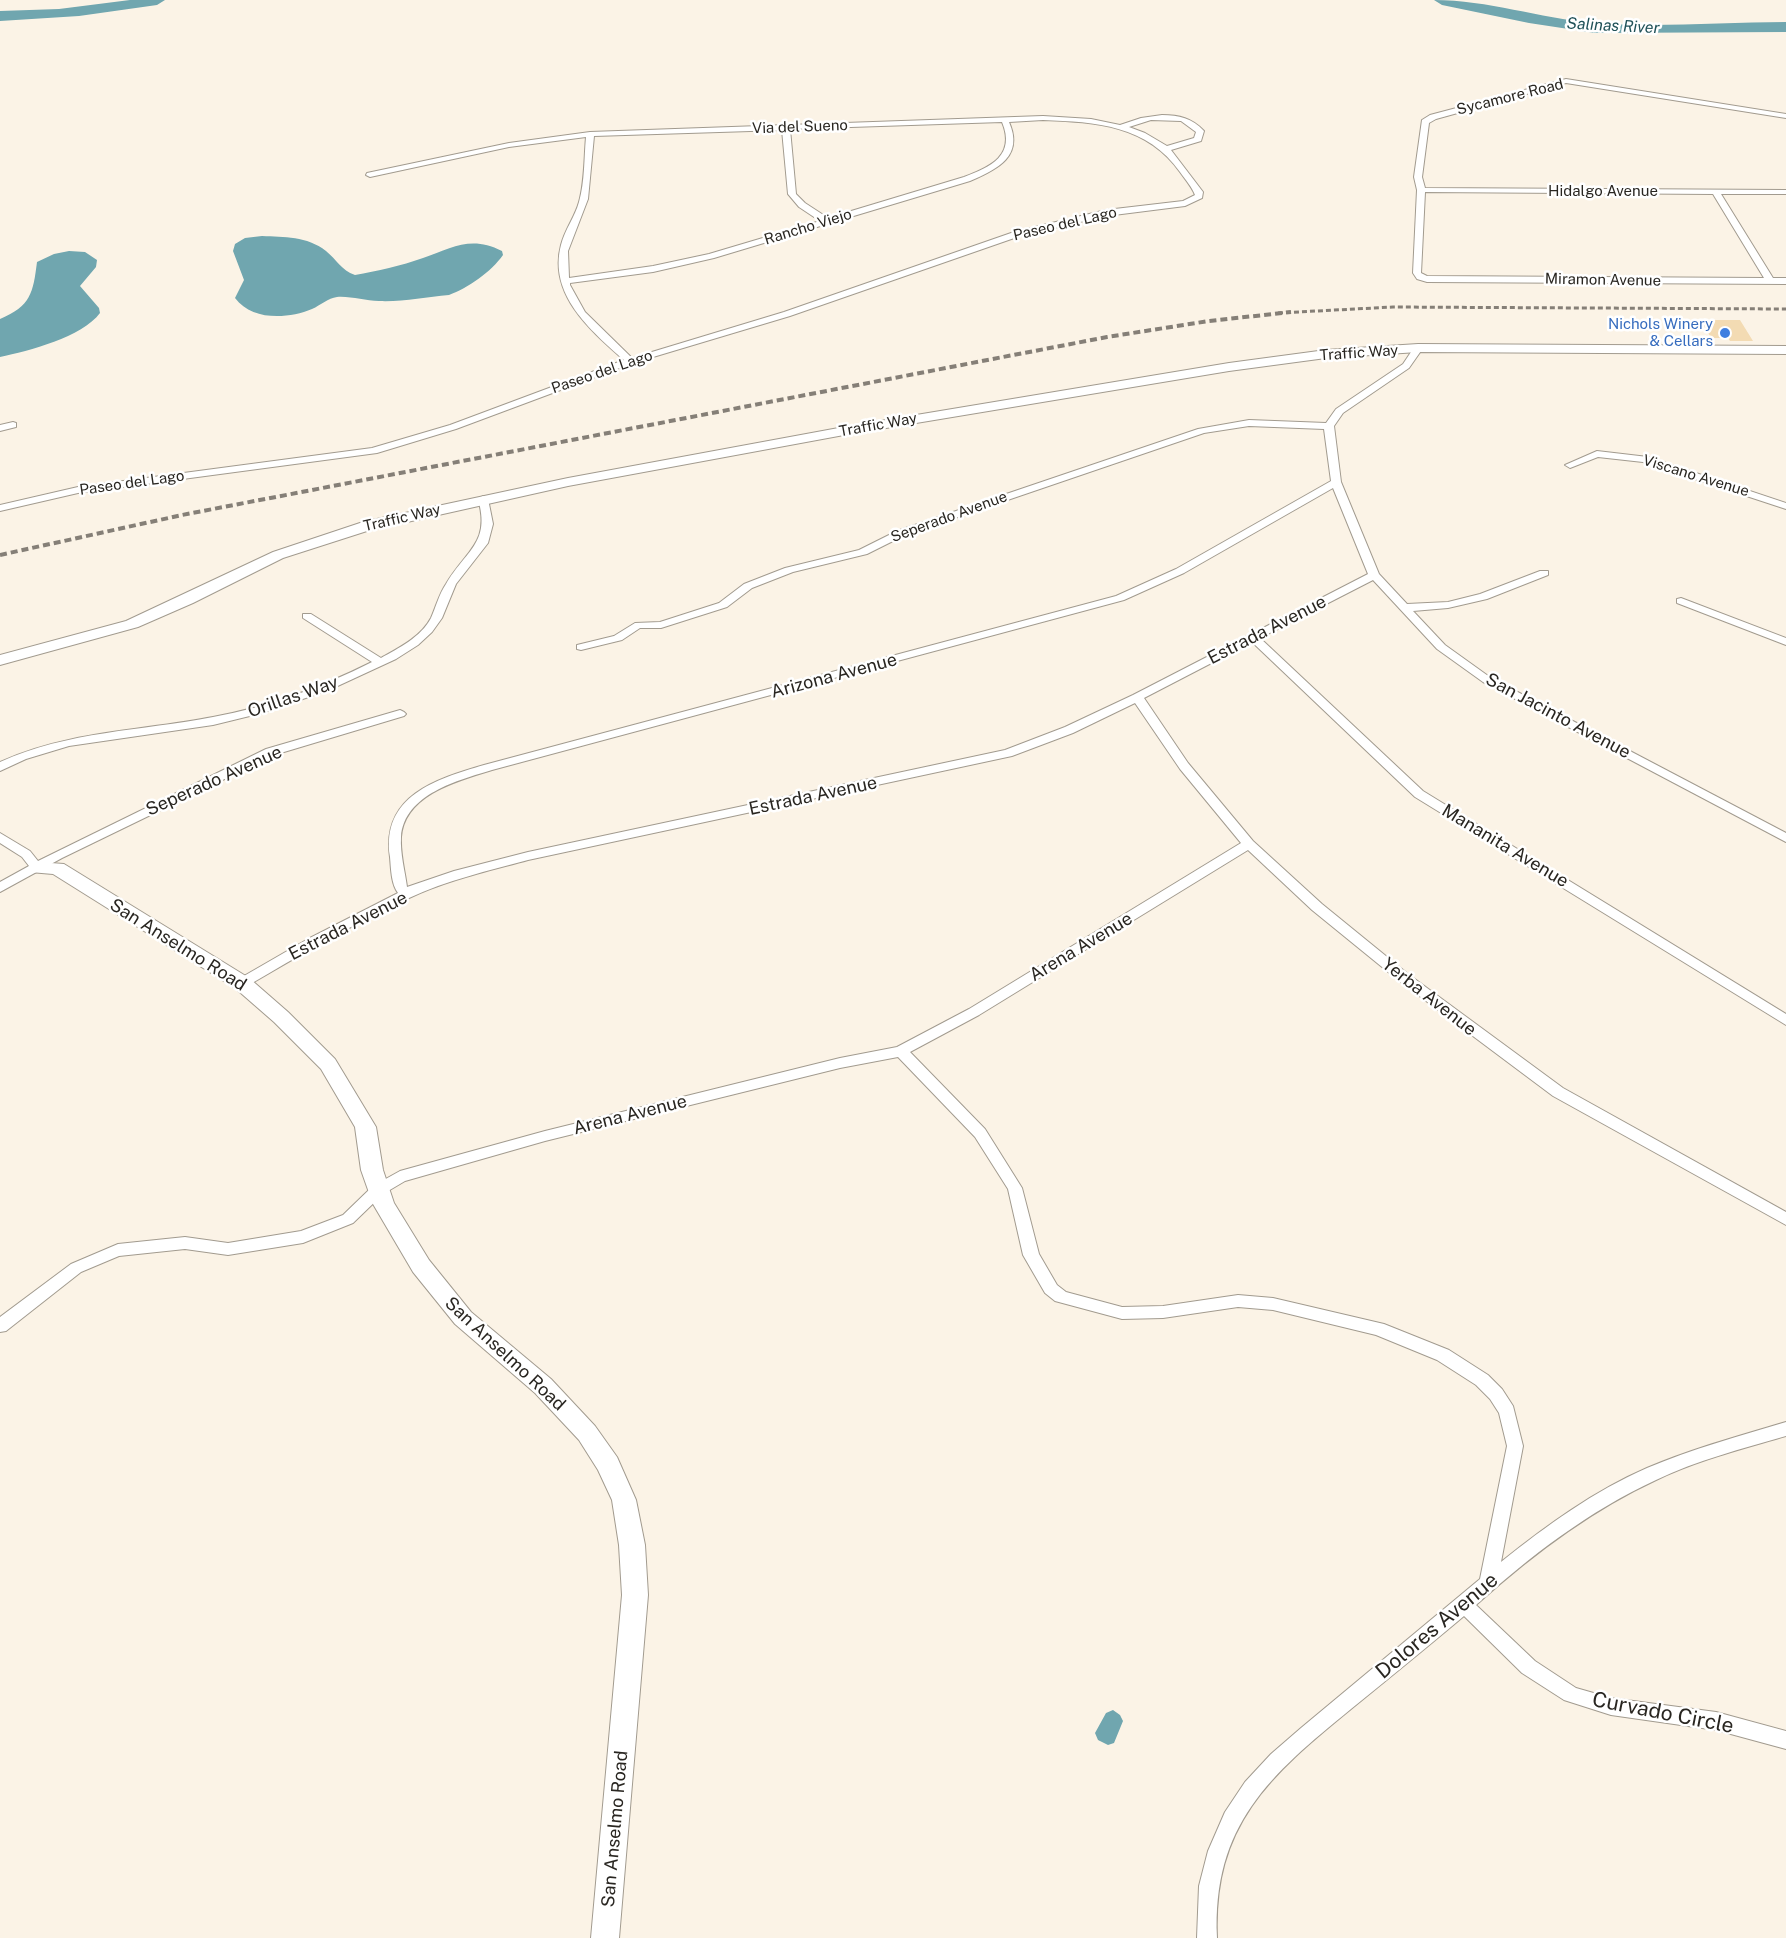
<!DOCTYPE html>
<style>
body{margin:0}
canvas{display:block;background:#fbf3e6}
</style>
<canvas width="1786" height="1938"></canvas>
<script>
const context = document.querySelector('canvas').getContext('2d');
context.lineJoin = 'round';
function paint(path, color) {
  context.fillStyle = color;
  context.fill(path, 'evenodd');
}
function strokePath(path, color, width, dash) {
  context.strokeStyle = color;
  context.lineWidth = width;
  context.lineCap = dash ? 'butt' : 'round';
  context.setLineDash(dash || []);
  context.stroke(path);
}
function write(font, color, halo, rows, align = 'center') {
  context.font = font + ' "Public Sans",sans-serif';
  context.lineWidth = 5;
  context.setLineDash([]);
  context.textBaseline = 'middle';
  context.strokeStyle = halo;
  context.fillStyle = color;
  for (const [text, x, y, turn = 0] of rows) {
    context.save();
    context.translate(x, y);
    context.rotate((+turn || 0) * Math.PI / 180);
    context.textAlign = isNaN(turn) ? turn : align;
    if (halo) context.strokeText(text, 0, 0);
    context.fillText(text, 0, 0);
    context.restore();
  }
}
paint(new Path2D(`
 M262,236C284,237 307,236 326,251C337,260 341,270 355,275C377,271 401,266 423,258C452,248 471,235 502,251L503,255C491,272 468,288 449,295C426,297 402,302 379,301C365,301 351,296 337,297C328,298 321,305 312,309C288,319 252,321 235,298L244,280L233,251L235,244L245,238Z
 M69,251L85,252L97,260L96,267L80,286L99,308L100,313C82,337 29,351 0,357V319C31,306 33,293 37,262L54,254Z
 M1113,1710L1120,1715L1123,1721L1114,1743L1108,1745L1098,1740L1095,1733L1106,1713Z`), '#70a6af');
paint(new Path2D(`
 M130,0H165L157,5L79,16L0,21V11L59,9Z
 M1434,0C1488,0 1539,18 1593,23C1657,28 1722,22 1786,22V32L1595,33L1529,23L1442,5Z`), '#70a6af');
paint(new Path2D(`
 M1701,320H1740L1753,341H1730L1728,338H1711Z`), '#f3dbb3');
const street = new Path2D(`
 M1566,79L1786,114V118L1566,83L1436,119L1429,123L1422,177L1425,188L1786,190V194H1721L1773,278H1786V284L1427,282L1417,279L1413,273L1417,190L1414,177L1422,120L1430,115ZM1425,192L1713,194L1764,278L1427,276L1421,273Z
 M1162,115C1179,115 1192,118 1204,131L1201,141L1171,150L1203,192L1202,198L1185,206L1106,216L1020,236L790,316L633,363L456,429L377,453L78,493L0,511V505L78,487L372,448L450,425L624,360C590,330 548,294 561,245C565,229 575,217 579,202C585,181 584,158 586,137L509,147L370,177L366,175L367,173L509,143L590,132L1043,116L1091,119L1120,125L1141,118ZM1043,120C1096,122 1147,125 1180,172C1185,179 1192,187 1195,195L1183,201L1106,210L1014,232L784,312L632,358L585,312L570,285V283L653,272L714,258L970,181C998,169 1024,156 1009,122ZM1151,120L1181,121L1196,132L1194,138L1167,146L1145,133L1129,127ZM1002,122C1016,155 991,167 964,177L828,218L805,203L796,194L790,129ZM782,130L788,194L799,207L820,221L709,254L653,266L569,278L568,251L588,199L594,136Z
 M1415,346L1423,348L1409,368L1343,413L1334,426L1341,482L1379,574L1407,604L1448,602L1480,594L1540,571H1548V575L1487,599L1448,608L1413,611L1445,645L1491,678L1786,833V842L1483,682L1437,649L1373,580L1260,638L1423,791L1786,1014V1025L1415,797L1252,642L1144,698L1188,763L1253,841L1322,904L1408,974L1563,1088L1786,1212V1225L1553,1096L1398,980L1312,910L1248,850L979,1015L910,1052L985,1129L1022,1188L1039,1254L1057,1285L1066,1292L1122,1307L1163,1306L1238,1295L1273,1298L1384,1324L1449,1350L1488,1375L1502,1389L1513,1406L1523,1446L1501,1562C1546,1526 1594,1491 1647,1468C1692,1449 1739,1436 1786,1422V1436C1742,1449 1697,1460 1656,1480C1589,1511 1530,1556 1476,1605L1535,1661L1576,1688L1611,1698L1716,1712L1786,1731V1749L1716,1730L1611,1715L1564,1700L1522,1673L1464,1616C1426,1648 1389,1678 1351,1709C1270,1775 1212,1825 1217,1938H1197L1199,1886L1208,1851L1225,1812L1245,1782L1271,1754L1301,1728L1480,1579L1507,1446L1499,1413L1490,1399L1476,1385L1437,1360L1376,1335L1273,1310L1238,1307L1163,1318L1122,1319L1055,1301L1045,1293L1023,1255L1008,1189L975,1137L898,1057L840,1068L545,1141L405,1181L383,1194L353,1223L303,1243L228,1255L185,1249L119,1256L81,1272L6,1331L0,1332V1317L71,1264L118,1244L185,1237L228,1243L301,1231L343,1215L373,1186L400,1171L545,1131L840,1058L897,1047L969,1009L1241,843L1180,769L1135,703L1073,733L1012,756L528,860C488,871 447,880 409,898C353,924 300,955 247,986H237L235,983L237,980L308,939L398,893C391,884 391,868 390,857C381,796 436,779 484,765L1116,596L1176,569L1331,481L1324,429L1249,426L1204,433L905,535L867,554L793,572L752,588L727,607L661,628H640L622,640L581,650L577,649V645L614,636L635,623L660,622L719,603L744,584L785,568L859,550L897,531L1198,429L1249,420L1326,423L1336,409L1403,364ZM1333,488L1368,574L1133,695L1065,727L1005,750L528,852L454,871L407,887C405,871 400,854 401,837C404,794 459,780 492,770L1124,600L1184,573Z
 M13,422L16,423V427L0,431V425Z
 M1597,451L1648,457L1786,503V509L1643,462L1598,457L1570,468L1565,465Z
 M483,496L488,499L493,524L488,543L456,584L442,618L432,632L418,645L396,659L329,690L262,713L213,725L69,746L26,759L0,771V762C68,731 141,731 213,717C269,707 322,687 372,662L303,618V614H311L381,658C399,648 421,637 431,618C436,607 439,594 446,584C466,550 491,543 478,499Z
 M1681,598L1786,638V645L1677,603V599Z
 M400,710L404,712L406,714L404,716L274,755L62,858L0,892V882L29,866L22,857L0,843V833L30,851L38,861L266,749Z`);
const secondary = new Path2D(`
 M1418,344L1786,346V354L1418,352L1326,358L1229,371L844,435L568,486L367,531L283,558L193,603L138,627L0,665V655L126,621L273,552L363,522L568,478L844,427L1229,363L1326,350Z
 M37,862L64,864L249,978L288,1012L335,1059L376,1127L383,1170L394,1203L429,1260L471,1312L551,1379L595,1426L617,1457L636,1500L645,1545L648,1595L619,1938H591L622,1595L619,1545L612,1500L598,1470L579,1440L535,1393L455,1324L413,1272L373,1204L361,1170L355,1127L321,1069L274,1022L235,988L53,874L30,872L28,868L30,864Z`);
strokePath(street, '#a29b8f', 2);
strokePath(secondary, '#a29b8f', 2);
paint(street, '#fff');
paint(secondary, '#fff');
strokePath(new Path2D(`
 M1278,313L1393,307L1786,309`), '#857f77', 3, [5, 3]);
strokePath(new Path2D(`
 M0,555L182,515L1107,337L1209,321L1291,312`), '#857f77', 4, [7, 4]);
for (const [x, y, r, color] of [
 [1725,333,6,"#3f7fe0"]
]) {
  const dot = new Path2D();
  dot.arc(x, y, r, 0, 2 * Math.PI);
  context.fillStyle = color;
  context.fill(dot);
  strokePath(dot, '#fff', 2);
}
write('15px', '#292621', '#fff', [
 ["Sycamore Road",1510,97,-14],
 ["Via del Sueno",800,127,-2],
 ["Hidalgo Avenue",1603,191],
 ["Paseo del Lago",1065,224,-13],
 ["Rancho Viejo",808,227,-17],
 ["Miramon Avenue",1603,280,1],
 ["Traffic Way",1359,353,-4],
 ["Paseo del Lago",602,372,-19],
 ["Traffic Way",878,425,-10],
 ["Viscano Avenue",1696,476,17],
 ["Paseo del Lago",132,483,-8],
 ["Seperado Avenue",949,517,-20],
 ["Traffic Way",402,518,-13]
]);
write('15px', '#366cbe', '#fff', [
 ["Nichols Winery",1713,324],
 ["& Cellars",1713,341]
], 'right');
write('italic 16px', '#205158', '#fff', [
 ["Salinas River",1613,26,3]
]);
write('18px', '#292621', '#fff', [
 ["Estrada Avenue",1267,630,-27],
 ["Arizona Avenue",834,676,-15],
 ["Orillas Way",293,697,-19],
 ["San Jacinto Avenue",1558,716,28],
 ["Seperado Avenue",214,781,-24],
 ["Estrada Avenue",813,796,-12],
 ["Mananita Avenue",1505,846,31],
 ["Estrada Avenue",348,926,-27],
 ["San Anselmo Road",178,945,32],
 ["Arena Avenue",1081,947,-31],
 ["Yerba Avenue",1429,997,38],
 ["Arena Avenue",630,1115,-14],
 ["San Anselmo Road",505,1354,43],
 ["San Anselmo Road",615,1829,-85]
]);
write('21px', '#292621', '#fff', [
 ["Dolores Avenue",1437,1626,-40],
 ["Curvado Circle",1663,1713,11]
]);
</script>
